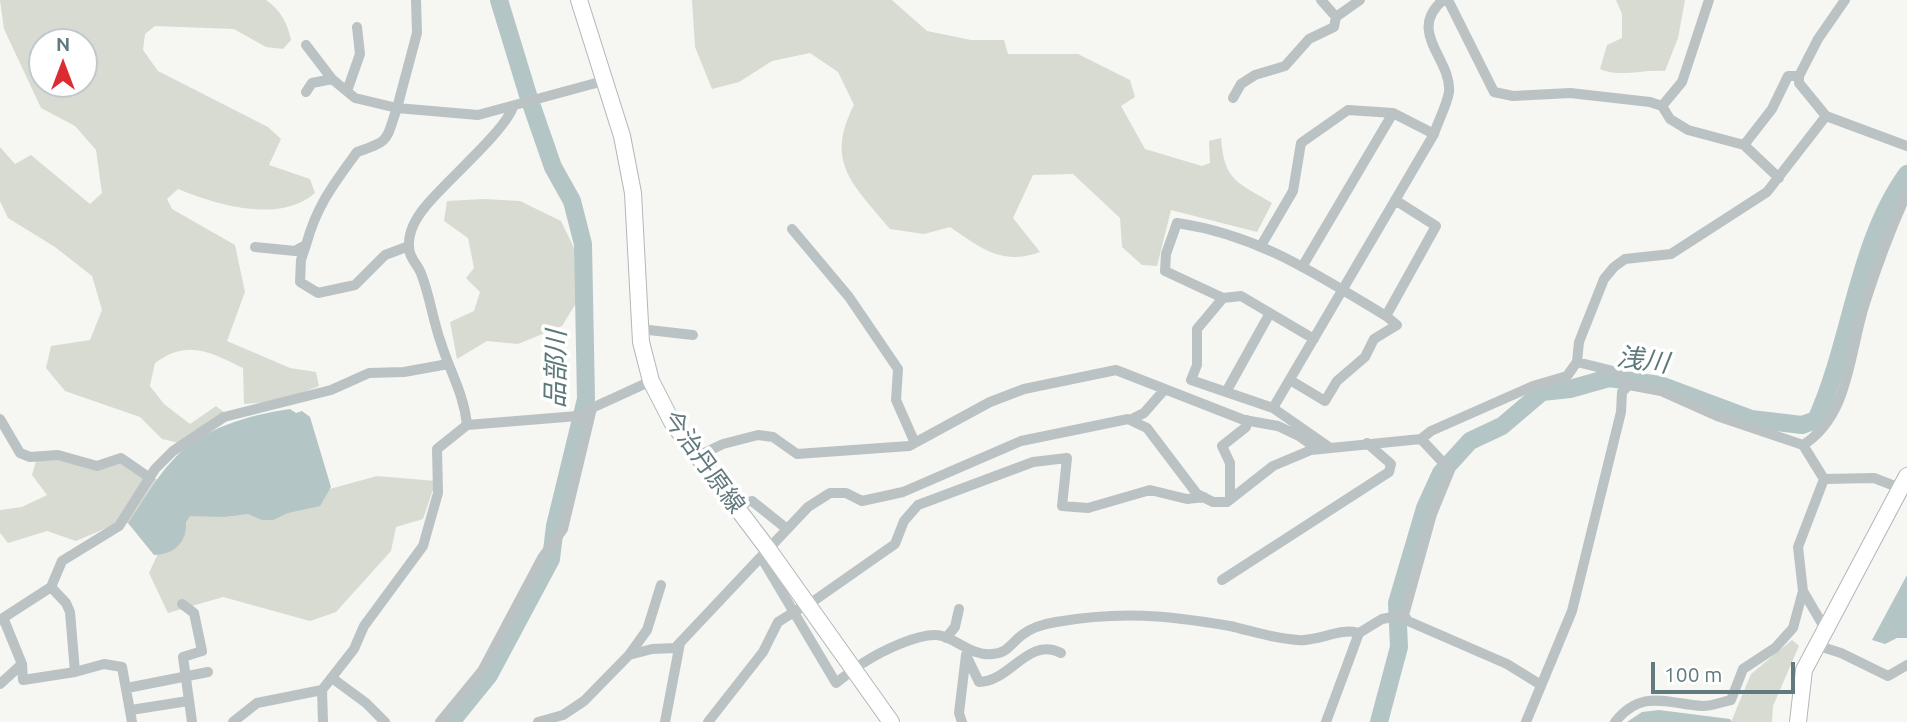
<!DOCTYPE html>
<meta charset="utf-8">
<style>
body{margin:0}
#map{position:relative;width:1907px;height:722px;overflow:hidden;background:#f6f6f3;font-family:Ubuntu,sans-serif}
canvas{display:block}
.north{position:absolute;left:28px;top:28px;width:70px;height:70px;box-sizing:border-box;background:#fff;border:2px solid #c0c9cb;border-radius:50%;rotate:0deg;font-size:19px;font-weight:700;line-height:28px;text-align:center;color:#62797d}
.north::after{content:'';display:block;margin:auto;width:24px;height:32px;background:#dd2c31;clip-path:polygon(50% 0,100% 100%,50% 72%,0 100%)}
.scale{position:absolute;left:1651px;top:662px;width:144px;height:32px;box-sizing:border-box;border:4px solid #62797d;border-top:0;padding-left:9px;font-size:21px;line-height:24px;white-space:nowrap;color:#62797d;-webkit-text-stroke:5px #fff;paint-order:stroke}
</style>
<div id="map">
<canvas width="1907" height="722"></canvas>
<div class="north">N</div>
<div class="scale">100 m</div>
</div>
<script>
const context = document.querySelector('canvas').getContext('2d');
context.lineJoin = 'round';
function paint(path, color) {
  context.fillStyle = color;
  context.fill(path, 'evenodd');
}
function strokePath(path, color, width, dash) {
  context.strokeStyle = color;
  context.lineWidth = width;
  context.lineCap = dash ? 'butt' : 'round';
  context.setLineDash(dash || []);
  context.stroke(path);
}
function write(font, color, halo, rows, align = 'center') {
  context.font = font + ' Ubuntu,"Noto Sans JP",sans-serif';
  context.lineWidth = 7;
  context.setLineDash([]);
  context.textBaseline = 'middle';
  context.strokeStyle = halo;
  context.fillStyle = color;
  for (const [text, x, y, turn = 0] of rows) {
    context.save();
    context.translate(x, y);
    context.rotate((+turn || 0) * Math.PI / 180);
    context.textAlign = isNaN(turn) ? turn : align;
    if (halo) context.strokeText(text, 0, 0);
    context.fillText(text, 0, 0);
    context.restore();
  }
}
paint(new Path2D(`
 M0,0H266C280,9 288,24 291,40L283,49L266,47L234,29L155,26L145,34L143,50L158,71L268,127L281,139L269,165L310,179L315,193C280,224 217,205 178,189L167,199L172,209L235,245L245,292L227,341L290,368L316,372L319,386L282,401L244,404L243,368C210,352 188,339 155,363L150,386L164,404L190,424L216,406L225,413L179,443L162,439L140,417L65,391L46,368L51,346L90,340L102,310L92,276L55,247L8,218L0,201V147L15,164L31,155L90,204L102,193L96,150L75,126L41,108L4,29ZM42,42H84V84H42Z
 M692,0H892L927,31L971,40H1004L1008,54H1078L1130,80L1135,97L1121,106L1145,149L1202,166L1210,163L1209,141L1221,138C1224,181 1237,182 1272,203L1257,232L1171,210L1157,266L1142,265L1122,247L1120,218L1073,174L1033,175L1013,218L1040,252C1002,266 981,248 950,227L924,234L890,229C854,185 824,163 854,105L838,72L810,53L772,61L739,82L712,89L695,47Z
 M1616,0H1685L1678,38L1665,71C1643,69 1620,78 1600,69L1607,45L1622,38V14Z
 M483,199L520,201L561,221L576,252L578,300L562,326L518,344L487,341L457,359L450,322L474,311L480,292L466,278L474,268L468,238L444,221L447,201Z
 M62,458L98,469L129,459L167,487L308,495L377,476L436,481L423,519L396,527L391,551L336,612L310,621L223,597L168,613L149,573L161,547L139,523H118L76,541L47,531L8,543L0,533V510L22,507L47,495L32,475L36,461Z
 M1792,640L1799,646L1773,706L1772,722H1731L1751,674Z`), '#d8dbd2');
paint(new Path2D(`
 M290,409L296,413L302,411L310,417L331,487L320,506L288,513L273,520H262L248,514L224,517L190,516L186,522C187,543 174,554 154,555L128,523C142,503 155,479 172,461C201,428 249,415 290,409Z
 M1907,575V638H1897L1885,644L1872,640Z
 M1659,710L1730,719L1732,722H1627L1642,712Z`), '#b4c5c5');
strokePath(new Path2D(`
 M451,722L489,675L551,559L555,526L586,399L583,244L572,201L553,167L528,95L499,0
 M1379,722L1399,647L1397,603L1425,508L1441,473L1470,441L1502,426L1542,392L1570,389L1609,378L1660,385L1751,419L1802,425L1816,420C1851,344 1857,243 1907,174`), '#b4c5c5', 18);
const secondary = new Path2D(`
 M579,0L622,136L633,193L641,342L651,381L672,422L768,549L891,722
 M1798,722L1804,670L1907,476`);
strokePath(secondary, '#b0b8ba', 18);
strokePath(new Path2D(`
 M416,0L417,33L397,108L478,115L607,80
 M1321,0L1336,17
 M1448,0L1494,92L1513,96L1570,93L1650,102L1662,106L1670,119L1688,130L1744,145L1779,178
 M1845,0L1818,39L1799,76V83L1826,116L1907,146
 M306,45L332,79
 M347,91L360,54L357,27
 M1233,98L1241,84L1255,75L1285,66L1309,39L1334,27L1336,17L1360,0
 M1662,106L1682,82L1709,0
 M1393,113L1434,134
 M1744,145L1772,109L1788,76H1799
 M792,229L849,297L898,369L896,400L915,443
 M1262,244L1293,191L1301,143L1348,110L1393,113L1302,267
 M306,245L301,260L300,282L318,293L355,285L385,255L409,246
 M255,247L295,251L306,245C317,205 333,185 357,152C391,140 385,142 397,108L355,98L332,79L312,83L306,92
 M1223,298L1197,329V365L1191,380L1273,408L1329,447
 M640,329L693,335
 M1314,339L1241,296L1223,298L1165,271L1166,254L1177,223C1259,235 1316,274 1386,316L1436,226L1395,200
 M1577,362L1617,372L1629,385L1661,391L1717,416L1803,445L1824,479L1874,478L1900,488
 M1290,380L1325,401L1337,381L1365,357L1374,339L1397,325L1386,316
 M1226,392L1270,313
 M1273,408L1434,134C1438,121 1447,105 1449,92C1452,59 1406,32 1443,0
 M0,419L20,453L30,457L58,455L97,466L121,458L150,478
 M1130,420L1144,413L1165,389
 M467,425C464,394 450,372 441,343C433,321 430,297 422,276C419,265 409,259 409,247C408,233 416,218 425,207C445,182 505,131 513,107
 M1803,445C1851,415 1849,349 1866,300C1878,263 1891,228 1907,193
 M698,456L723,444L758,435L773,437L797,454L909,446L990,402L1024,389L1116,370L1244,420L1278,426L1299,436L1317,449
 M1230,500V463L1222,446L1246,427L1247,420
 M735,505L752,501L787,529
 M761,557L836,683L845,676
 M1222,580L1389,472L1391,464L1367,443
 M51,587L66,603L70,612L75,672L104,664L122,667L132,722
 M1803,591L1824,627
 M815,600L895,544L904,521L918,505L1033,462L1067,458L1062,506L1088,508L1150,490L1187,499L1204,497
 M182,604L194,613L202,651L183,657L192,722
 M1404,615L1432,514L1450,470L1421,439
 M1404,615L1408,621L1507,664L1541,685
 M0,620L51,587L62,561L119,526L155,469L173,451L224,417L331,390L369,373L404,372L448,364
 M946,638L955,627L959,609
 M1816,645L1841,653L1888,676L1907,665
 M629,655L647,630L661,585
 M966,655L979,682C1010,682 1028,636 1061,653
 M863,663C880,652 923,630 942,636C959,641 973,656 992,654C1008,653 1010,644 1022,635C1032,627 1043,624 1056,622C1120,611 1166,615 1230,626C1252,631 1275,639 1298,640C1318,642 1340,627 1359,633
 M22,664L23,680L75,672
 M332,678L366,703L385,722
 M0,684L22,664L4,620
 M127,688L208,672
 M131,710L188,701
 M233,722L257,703L322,690
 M323,722L322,690L354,649L364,626L423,546L438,493L437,449L467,425L590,415
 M440,722L482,671L542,558L563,529L592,408L651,381
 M538,722L563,715L584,701L629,655L652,649L675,648L808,507L830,493H846L862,501L903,492L1021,441L1128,419L1147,428L1197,494L1213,502H1227L1273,466L1311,450L1421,439L1431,431L1533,386L1567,376L1577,362L1579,342L1604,279L1614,267L1625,259L1671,254L1767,192L1826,116
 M665,722L680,643
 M708,722L763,652L778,622L799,609
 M962,722L959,713L966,655
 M1326,722L1359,633L1382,619L1404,615
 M1526,722L1572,611L1621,412L1622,392L1629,385
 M1615,722C1642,688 1667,704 1703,706C1712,706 1722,702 1731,700L1743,669L1775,648L1793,628L1803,591L1798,547L1824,479`), '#bbc2c3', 10);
strokePath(secondary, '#fff', 16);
write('24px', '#62797d', '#fff', [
 ["今治丹原線",704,462,54]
]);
write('italic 26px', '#5d7878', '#fff', [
 ["浅川",1643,360,8],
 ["品部川",556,369,-89]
]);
</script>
